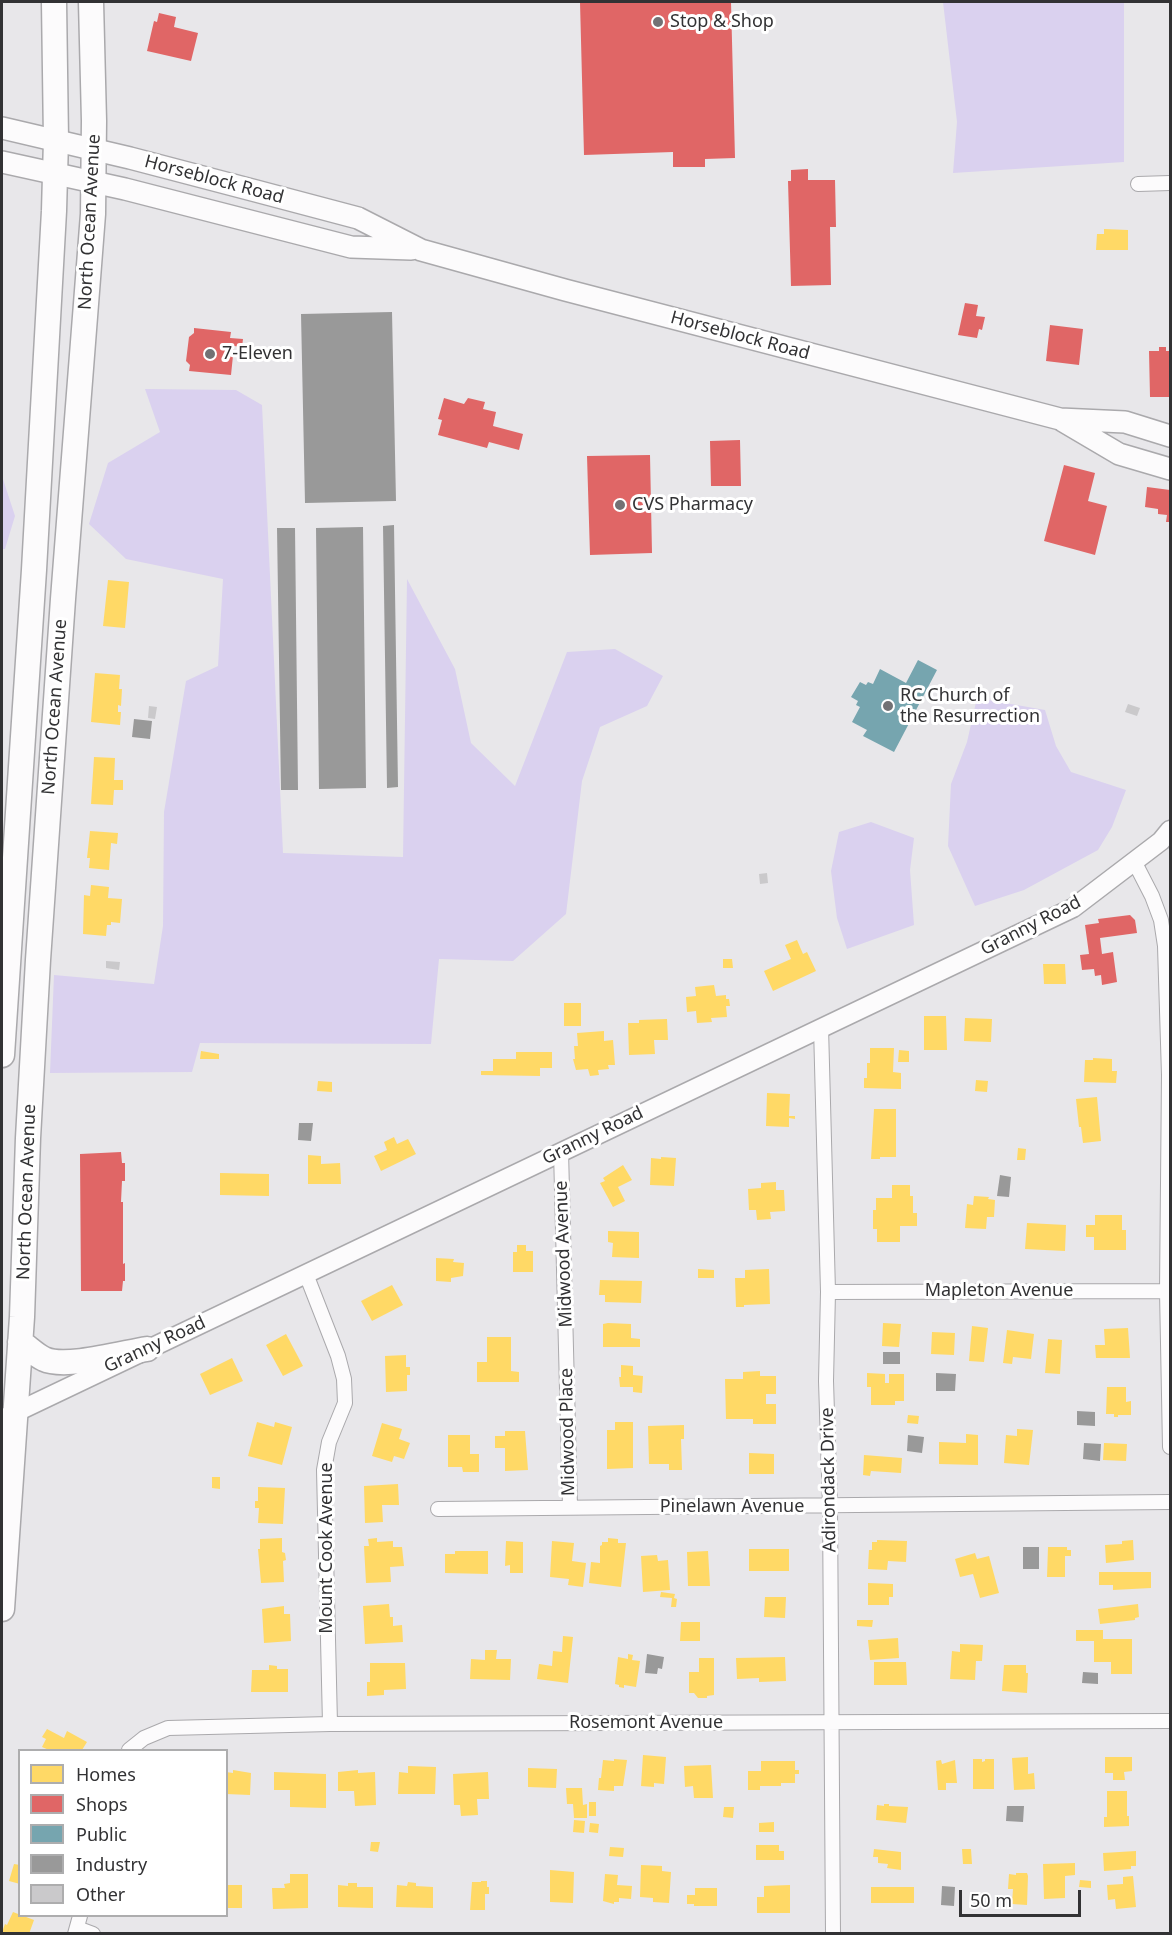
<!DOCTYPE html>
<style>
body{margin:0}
#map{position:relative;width:1172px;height:1935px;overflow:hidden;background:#e8e7ea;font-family:"Noto Sans",sans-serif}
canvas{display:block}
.frame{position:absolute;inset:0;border:3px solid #323234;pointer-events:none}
.legend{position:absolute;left:18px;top:1749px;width:210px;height:168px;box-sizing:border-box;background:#fff;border:2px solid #adadae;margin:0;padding:8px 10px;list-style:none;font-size:18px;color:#323234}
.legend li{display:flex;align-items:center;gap:12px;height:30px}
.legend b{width:30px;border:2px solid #adadae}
.scale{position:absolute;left:959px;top:1890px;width:122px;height:27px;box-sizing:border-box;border:3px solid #323234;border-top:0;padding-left:8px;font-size:18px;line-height:21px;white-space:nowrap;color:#323234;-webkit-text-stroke:4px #fff;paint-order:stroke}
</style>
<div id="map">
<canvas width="1172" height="1935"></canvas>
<div class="frame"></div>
<ul class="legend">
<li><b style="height:16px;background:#ffd966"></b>Homes</li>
<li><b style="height:16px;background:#e06666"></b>Shops</li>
<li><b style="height:16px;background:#76a5af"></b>Public</li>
<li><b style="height:16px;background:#999"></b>Industry</li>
<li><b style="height:16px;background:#cac9cb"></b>Other</li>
</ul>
<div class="scale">50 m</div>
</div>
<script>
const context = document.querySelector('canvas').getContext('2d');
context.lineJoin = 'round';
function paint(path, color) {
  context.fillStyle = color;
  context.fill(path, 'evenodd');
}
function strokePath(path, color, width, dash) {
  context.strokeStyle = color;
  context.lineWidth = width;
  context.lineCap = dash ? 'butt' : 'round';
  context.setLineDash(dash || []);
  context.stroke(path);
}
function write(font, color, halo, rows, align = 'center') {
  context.font = font + ' "Noto Sans",sans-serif';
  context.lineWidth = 6;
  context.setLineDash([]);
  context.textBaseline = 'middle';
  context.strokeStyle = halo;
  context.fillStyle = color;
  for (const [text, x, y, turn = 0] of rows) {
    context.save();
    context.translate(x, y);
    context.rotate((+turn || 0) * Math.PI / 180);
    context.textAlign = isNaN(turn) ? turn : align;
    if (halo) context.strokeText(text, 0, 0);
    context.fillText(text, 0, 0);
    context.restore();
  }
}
paint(new Path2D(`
 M943,2H1124V162L953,173L957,122Z
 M145,389L236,390L262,405L283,853L403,857L407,579L455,669L471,743L515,786L567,652L615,649L663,676L647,706L600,727L582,781L566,914L513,961L439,959L431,1044L200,1043L192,1072L50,1073L54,975L154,984L163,926L164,812L186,681L218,666L223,579L126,559L89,524L108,463L160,432Z
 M2,476L15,516L5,549H2Z
 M977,698L1045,710L1056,746L1071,772L1126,790L1112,827L1098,850L1024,890L975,906L948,846L951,784L967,742Z
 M871,822L914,838L910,870L914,925L847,949L837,918L831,871L839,832Z`), '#dad1ef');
paint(new Path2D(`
 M1104,229L1128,230V250H1096L1097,234H1104Z
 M108,580L129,582L125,628L103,626Z
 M95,673L120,675L119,689H122L121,706L118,705V712H121L120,725L91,722Z
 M94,757L115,758L114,780H123V790H114L113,805L91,804Z
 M90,831L118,833L117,844L111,843L109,870L89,868L90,858H87Z
 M91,885L109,887L108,898L122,899L120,923L111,922V925H107L106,936L83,934L84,895L90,896Z
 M797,940L803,954L807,952L816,971L773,991L764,971L791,959L785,945Z
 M723,959H732L733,968H723Z
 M1043,964H1065L1066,984H1044Z
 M714,985L716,996L726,995V999H729L730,1006H726L727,1017L711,1018L712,1022L697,1023L696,1011L687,1012L686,997L696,996L695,987Z
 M564,1003H581V1026H564Z
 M924,1016H946L947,1050H924Z
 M965,1018L992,1019L991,1042L964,1041Z
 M667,1019L668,1040H654L655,1054L629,1055L628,1023H639V1020Z
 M604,1031V1041L613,1040L615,1065H608L609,1069L598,1070L599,1075L590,1076L588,1069L576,1070L573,1059H575L574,1046H578L577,1033Z
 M870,1048H894L893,1072L901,1073V1089L864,1088V1078H867V1063H870Z
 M899,1050L909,1051V1062H898Z
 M201,1051L219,1054V1059H200Z
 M516,1052H552V1068H540V1076L481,1075V1071H493V1059H516Z
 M1093,1058L1112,1059V1071H1117L1116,1083L1084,1082L1085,1060H1093Z
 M976,1080L988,1081L987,1092L975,1091Z
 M318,1081L332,1082V1092L317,1091Z
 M767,1093L790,1094L789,1116H795V1119L789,1118V1127L766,1126Z
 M1097,1097L1101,1141L1083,1143L1081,1127H1079L1076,1099Z
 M874,1109H896V1157H880V1159H871Z
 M394,1137L397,1144L408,1139L416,1154L381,1171L374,1156L387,1150L384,1142Z
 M1018,1148L1026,1149L1025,1160H1017Z
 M308,1155L321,1156V1164L340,1163L341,1184H308Z
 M661,1157L676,1158L674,1186L650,1185L651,1158L661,1159Z
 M623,1165L632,1180L618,1187L625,1201L613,1207L600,1183L605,1181L603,1178Z
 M220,1173L269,1174V1196L220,1195Z
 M776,1182V1190H784L785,1211L770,1212L771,1219L757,1220L756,1210H749L748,1189L761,1188V1183Z
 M892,1185H910V1196H913V1213H917V1226H900V1242H877V1229H873V1210H876V1198H892Z
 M974,1196L989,1197L988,1199L995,1200L994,1217H987L986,1229L965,1228L967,1204L973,1205Z
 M1095,1215H1122V1230H1126V1250H1094V1237H1086V1225H1095Z
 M1027,1223L1066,1225L1065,1251L1025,1249Z
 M608,1231L639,1232V1258L612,1257L613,1243L608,1242Z
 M517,1245H526V1251H533V1272H513V1252H517Z
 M436,1258L454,1259L453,1262L464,1263L463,1276L451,1278V1282L436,1281Z
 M698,1269L714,1270V1278H698Z
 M769,1269L770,1304L744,1305V1307H736L735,1278H745V1270Z
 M600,1280L642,1281L641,1303L605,1302V1295H599Z
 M392,1285L403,1305L372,1321L361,1301Z
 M608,1323L631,1324V1338L640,1339V1347H603V1324Z
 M883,1323L901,1324L899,1347L882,1346Z
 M972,1326L988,1328L984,1362L969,1361Z
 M1128,1328L1130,1358H1096L1095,1345H1105L1104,1329Z
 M1007,1330L1034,1334L1031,1359L1013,1357L1012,1364L1003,1363Z
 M932,1332L955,1333L954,1355L931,1354Z
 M286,1334L303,1366L283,1376L266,1345Z
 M487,1337H511V1371L519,1372V1382H477V1362H487Z
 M1048,1339L1062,1340L1060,1374L1045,1373Z
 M406,1355V1367H410V1375H407V1391L386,1392L385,1356Z
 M232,1358L243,1381L210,1395L200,1374Z
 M621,1365L633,1366V1375L643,1376L642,1393L633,1392V1387H620L619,1377H621Z
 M760,1371V1376H776V1394H766V1404H776V1424H753V1419H726L725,1379H743V1372Z
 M867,1373L885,1374V1383H889V1374H904V1401H895V1405H871V1387H867Z
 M1107,1387H1126V1402L1131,1401V1415H1118V1417H1114V1414H1106Z
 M908,1415L919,1416L918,1424L907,1423Z
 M257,1422L274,1427L275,1422L292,1427L282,1465L248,1456Z
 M615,1422H633V1468L607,1469V1430H615Z
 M382,1423L402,1429L399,1439L410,1443L404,1459L394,1456L392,1462L372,1456Z
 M684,1425V1439H681L682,1470H669V1464H649L648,1426Z
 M1017,1429L1033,1430L1029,1465L1004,1463L1006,1435L1017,1436Z
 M505,1431H525L528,1470L505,1471V1448H495V1436H505Z
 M966,1434L978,1435V1465L939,1464V1442L966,1443Z
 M448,1435H470V1454H479V1472H463L462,1467H448Z
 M1104,1443L1127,1444L1126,1461L1103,1460Z
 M749,1453L774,1454V1474H749Z
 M864,1455L902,1458L901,1473L871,1471L870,1476L863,1475Z
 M212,1477H220V1489L212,1488Z
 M398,1484L399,1505H382L383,1522L365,1523L364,1486Z
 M258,1487L285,1488L283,1524L258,1523L259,1508H255V1501H258Z
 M282,1538V1552L285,1553L286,1560L283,1561L284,1582L261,1583L258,1549H260V1539Z
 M377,1538V1542L393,1541V1547H402L404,1566L390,1567L391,1582L366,1583L364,1546H369L368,1539Z
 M608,1538L618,1539V1543H626L621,1587L589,1583L591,1562L600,1563V1546L602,1545V1542H608Z
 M877,1540L907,1541L906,1562L888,1561L887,1570L868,1569L869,1550H872V1542H877Z
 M1133,1540L1134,1560L1106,1563L1105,1545L1122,1544V1541Z
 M506,1541L523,1542V1573H510V1565L505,1566Z
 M552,1541L574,1543L572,1561L586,1563L583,1587L568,1585L569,1579L550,1577Z
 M1048,1547H1067V1550H1071V1556H1065V1577H1047Z
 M749,1549H789V1571H749Z
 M455,1551H488V1574L445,1573V1554H455Z
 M708,1551L710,1586H688L687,1552Z
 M975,1553L977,1559L989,1556L999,1593L980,1598L973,1574L960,1577L955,1559Z
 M657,1555L658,1561L668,1560L670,1590L643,1592L641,1556Z
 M1099,1572H1151V1588L1113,1590V1585H1099Z
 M868,1583L893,1584V1597H889V1605H868Z
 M661,1592L675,1594L674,1598L677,1599L676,1607H671L672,1598L660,1597Z
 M765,1597H786L785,1618L764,1617Z
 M389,1604L390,1617H393V1626L402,1625L403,1642L365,1644L363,1606Z
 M1138,1604L1139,1617L1135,1618V1620L1100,1624L1098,1609Z
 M284,1606V1614H290L291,1641L264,1643L262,1609Z
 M857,1620H873L872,1627L857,1626Z
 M681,1622H700V1641H680Z
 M1076,1630H1103V1639H1132V1674H1111V1662H1094V1641H1076Z
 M563,1636L573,1637L568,1683L537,1679L539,1664L552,1666L553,1651L562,1652Z
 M898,1638L899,1658L870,1660L868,1640Z
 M960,1644L983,1645L982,1661H976L975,1680L950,1679L952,1651L960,1652Z
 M485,1650H497L496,1659H511L510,1680L470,1679L471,1659L485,1660Z
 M628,1654L633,1655L632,1660L640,1661L636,1687L624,1685V1688L619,1687V1685L615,1684L618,1657L628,1659Z
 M785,1657L786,1681L759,1682V1678L737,1679L736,1658Z
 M699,1658H714V1695L707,1696V1698H698L694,1693H689V1672H699Z
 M874,1662H906L907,1685H874Z
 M370,1663H405L406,1689L384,1690V1695L367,1696V1682H370Z
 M269,1665L277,1666V1669H288V1692H251L252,1670H269Z
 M1004,1665H1026V1673H1028L1027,1693L1002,1691Z
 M47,1729L64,1738L67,1731L87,1742L82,1750H49L42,1747L46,1739L42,1737Z
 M643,1755L666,1757L664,1784L654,1783V1787L641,1786Z
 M1028,1757V1774L1034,1773L1035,1789L1014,1790L1012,1758Z
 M1105,1757H1132V1771L1124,1772L1125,1780H1113V1773H1105Z
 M614,1759L627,1760L623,1786H614V1791L598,1790L599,1778H601L603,1760L614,1761Z
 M973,1759H982V1762L985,1761V1759H994V1789H973Z
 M941,1760L942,1764L955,1760L957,1783H946V1790H938L936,1761Z
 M761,1761H795V1770H799V1774H795V1783H781V1786H760V1790H748V1771H761Z
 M711,1765L713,1798H694L693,1786L685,1787L684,1766Z
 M408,1766L436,1767L435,1794H398L399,1772L408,1773Z
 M528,1768L557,1769L556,1788L528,1787Z
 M233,1770L251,1773L250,1795L226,1794V1772L233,1773Z
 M358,1770V1773L375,1772L376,1805L355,1806L354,1791H338V1772Z
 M274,1772L326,1774V1808L290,1807V1790H274Z
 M488,1772L489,1799H477L478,1815L461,1816L460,1805H454L453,1774Z
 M566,1788H582L583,1805L587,1804V1818H574L573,1804H567Z
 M1107,1791H1127V1816H1129V1826L1104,1827V1817H1107Z
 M589,1802H596V1816H589Z
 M884,1804H889V1806L908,1807L906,1823L876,1820L877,1805L884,1806Z
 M724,1807H734L733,1818L723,1817Z
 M574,1820L585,1821L584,1833L573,1832Z
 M774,1822V1832H759V1823Z
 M590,1823L599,1824L598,1833L589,1832Z
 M371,1842H380L378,1852L370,1851Z
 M756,1845H779V1851H784V1860H756Z
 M610,1847L624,1848L623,1857L609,1856Z
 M874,1849L901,1852V1870L887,1868L888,1864L878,1863V1857H873Z
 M962,1849H971L972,1864H963Z
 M1136,1851V1866H1131V1869L1104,1871L1103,1853Z
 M1075,1863V1875L1065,1876V1898L1044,1899L1043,1864Z
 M14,1864L20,1865V1884L9,1881Z
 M641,1865L662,1866V1871L671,1872L669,1903L653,1902V1898L640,1897Z
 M550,1870L574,1872L573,1903L550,1902Z
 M1016,1873H1027L1028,1876L1027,1905L1012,1904L1013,1889H1008L1009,1874L1016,1875Z
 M290,1874H308V1908L273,1909L272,1888H285L284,1884L290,1883Z
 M605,1874L618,1875L617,1885L632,1886L631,1899L619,1898V1902H614V1904L603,1901Z
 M1133,1876L1136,1907L1116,1909L1115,1899L1108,1900L1107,1885L1123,1884V1877Z
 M1080,1880L1091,1881V1888L1079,1887Z
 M481,1881H487V1887H489V1894H485V1910H470L472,1882H481Z
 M408,1882L416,1883V1886L433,1887V1908L396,1907L397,1885L407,1886Z
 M348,1883H357V1887H373V1908L338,1907V1885L348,1886Z
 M226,1885H242V1908H226Z
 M790,1885V1913H757V1897H764V1886Z
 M871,1887H914V1903H871Z
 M695,1888H717V1906H694V1904H687V1895H695Z
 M13,1912L34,1920L29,1934L2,1932L5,1924L7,1925Z`), '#ffd966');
paint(new Path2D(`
 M580,2H731L735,158L705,159V167H673V152L584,155Z
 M159,13L176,17L174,27L198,33L191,61L147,51L154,21L157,22Z
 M808,169V180H835L836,227H830L831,285L791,286L788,181H791V170Z
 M965,303L978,305L976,316L985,317L982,330L979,329L977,338L958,335Z
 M1050,325L1083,329L1079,365L1046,361Z
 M194,328L231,332L230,338L243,339L242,347L234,346L231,375L189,371L190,365L186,361L189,337L194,333Z
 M1159,347H1166V351H1170V397H1150L1149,351H1159Z
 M444,398L464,404L468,398L485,402L483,409L496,412L493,426L523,434L519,450L489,442L487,448L438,435L442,420L438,419Z
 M740,440L741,486H711L710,441Z
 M650,455L652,553L590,555L587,456Z
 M1064,465L1095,473L1088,501L1107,506L1095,555L1044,541Z
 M1147,487L1170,490V522H1166L1167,515L1158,514V509L1145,507Z
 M1130,915L1135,920L1137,933L1100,938L1102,954L1113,952L1117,982L1102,985L1101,975L1095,976L1094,969L1082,970L1080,955L1089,954L1085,925L1099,923L1098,919Z
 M121,1152L122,1163H125V1181H122L121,1202H123V1264L125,1263V1281H123L122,1291H81L80,1154Z`), '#e06666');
paint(new Path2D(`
 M918,660L937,670L894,752L863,736L867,730L852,722L860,707L856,705L858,701L851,697L860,682L866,685L868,682L873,684L880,669L906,683Z`), '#76a5af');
paint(new Path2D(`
 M392,312L396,501L305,503L301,314Z
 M394,525L398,787L387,788L383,526Z
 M363,527L366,788L319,789L316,528Z
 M277,528H295L298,790H281Z
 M134,719L152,721L150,739L132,737Z
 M299,1123H313L311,1141L298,1140Z
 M1000,1175L1011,1177L1009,1197L997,1196Z
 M883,1352H900V1364H883Z
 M936,1373L956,1374L955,1391H936Z
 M1077,1411L1095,1412V1426L1077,1425Z
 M908,1435L924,1437L922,1453L907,1451Z
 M1084,1443L1101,1444L1100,1461L1083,1459Z
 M1023,1547H1039V1569H1023Z
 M647,1654L664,1657L662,1669L658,1668L657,1674L645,1673Z
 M1083,1672L1098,1673V1684L1082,1683Z
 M1007,1806H1024L1023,1822L1006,1821Z
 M942,1886L955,1887L954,1906L941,1905Z`), '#999');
paint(new Path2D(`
 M1128,704L1140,708L1137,716L1125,712Z
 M149,706L157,707L155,719L148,718Z
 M767,873L768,883L760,884L759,874Z
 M106,961L120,962L119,970L106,968Z`), '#cac9cb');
const street = new Path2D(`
 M1138,184L1170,183
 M1134,861L1152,896L1161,920L1165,946L1169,1075L1167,1291L1170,1447
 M821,1027L828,1292L826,1381L830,1507L833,1934
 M561,1151L570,1507
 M306,1274L338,1356L344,1379L345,1403L329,1442L324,1470L330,1724
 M828,1292L1170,1291
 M438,1509L1170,1502
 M129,1750L144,1738L168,1728L330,1724L1170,1721
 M77,1928L93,1934
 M75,1934L80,1916`);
const secondary = new Path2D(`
 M2,1419L1073,908L1161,841L1170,830`);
const primary = new Path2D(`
 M2,128L130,158L256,191L358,218L421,250L565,290L1060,419L1125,422L1170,436
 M2,162L125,189L351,247L411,249
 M1063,421L1119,454L1170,469`);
const highway = new Path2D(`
 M2,1055L34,570L54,211L56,140L54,2
 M20,1342C28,1347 35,1355 44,1359C65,1369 122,1353 147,1349
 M2,1609L22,1317L28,1138L38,960L63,599L93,214L94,121L91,2`);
strokePath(street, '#aaa9ac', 16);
strokePath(secondary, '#aaa9ac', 21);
strokePath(primary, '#aaa9ac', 24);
strokePath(highway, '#aaa9ac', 27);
strokePath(street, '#fcfbfc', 14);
strokePath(secondary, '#fcfbfc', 18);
strokePath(primary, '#fcfbfc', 21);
strokePath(highway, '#fcfbfc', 24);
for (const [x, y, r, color] of [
 [658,22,6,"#727174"],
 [210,354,6,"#727174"],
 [620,505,6,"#727174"],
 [888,706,6,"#727174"]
]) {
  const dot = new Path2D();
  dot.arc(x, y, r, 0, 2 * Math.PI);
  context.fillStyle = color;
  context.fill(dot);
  strokePath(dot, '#fff', 2);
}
write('18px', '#323234', '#fff', [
 ["Stop & Shop",670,22],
 ["7-Eleven",222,354],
 ["CVS Pharmacy",632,505],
 ["RC Church of",900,696],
 ["the Resurrection",900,717]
], 'left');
write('18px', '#323234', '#fff', [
 ["Horseblock Road",214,180,15],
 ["North Ocean Avenue",90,222,-87],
 ["Horseblock Road",740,336,15],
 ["North Ocean Avenue",55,707,-86],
 ["Granny Road",1031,926,-27],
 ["Granny Road",593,1136,-26],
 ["North Ocean Avenue",27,1192,-88],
 ["Midwood Avenue",564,1254,-92],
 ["Mapleton Avenue",999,1291],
 ["Granny Road",155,1345,-25],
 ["Midwood Place",568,1432,-91],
 ["Adirondack Drive",829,1480,-91],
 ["Pinelawn Avenue",732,1507],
 ["Mount Cook Avenue",327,1548,-90],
 ["Rosemont Avenue",646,1723]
]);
</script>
